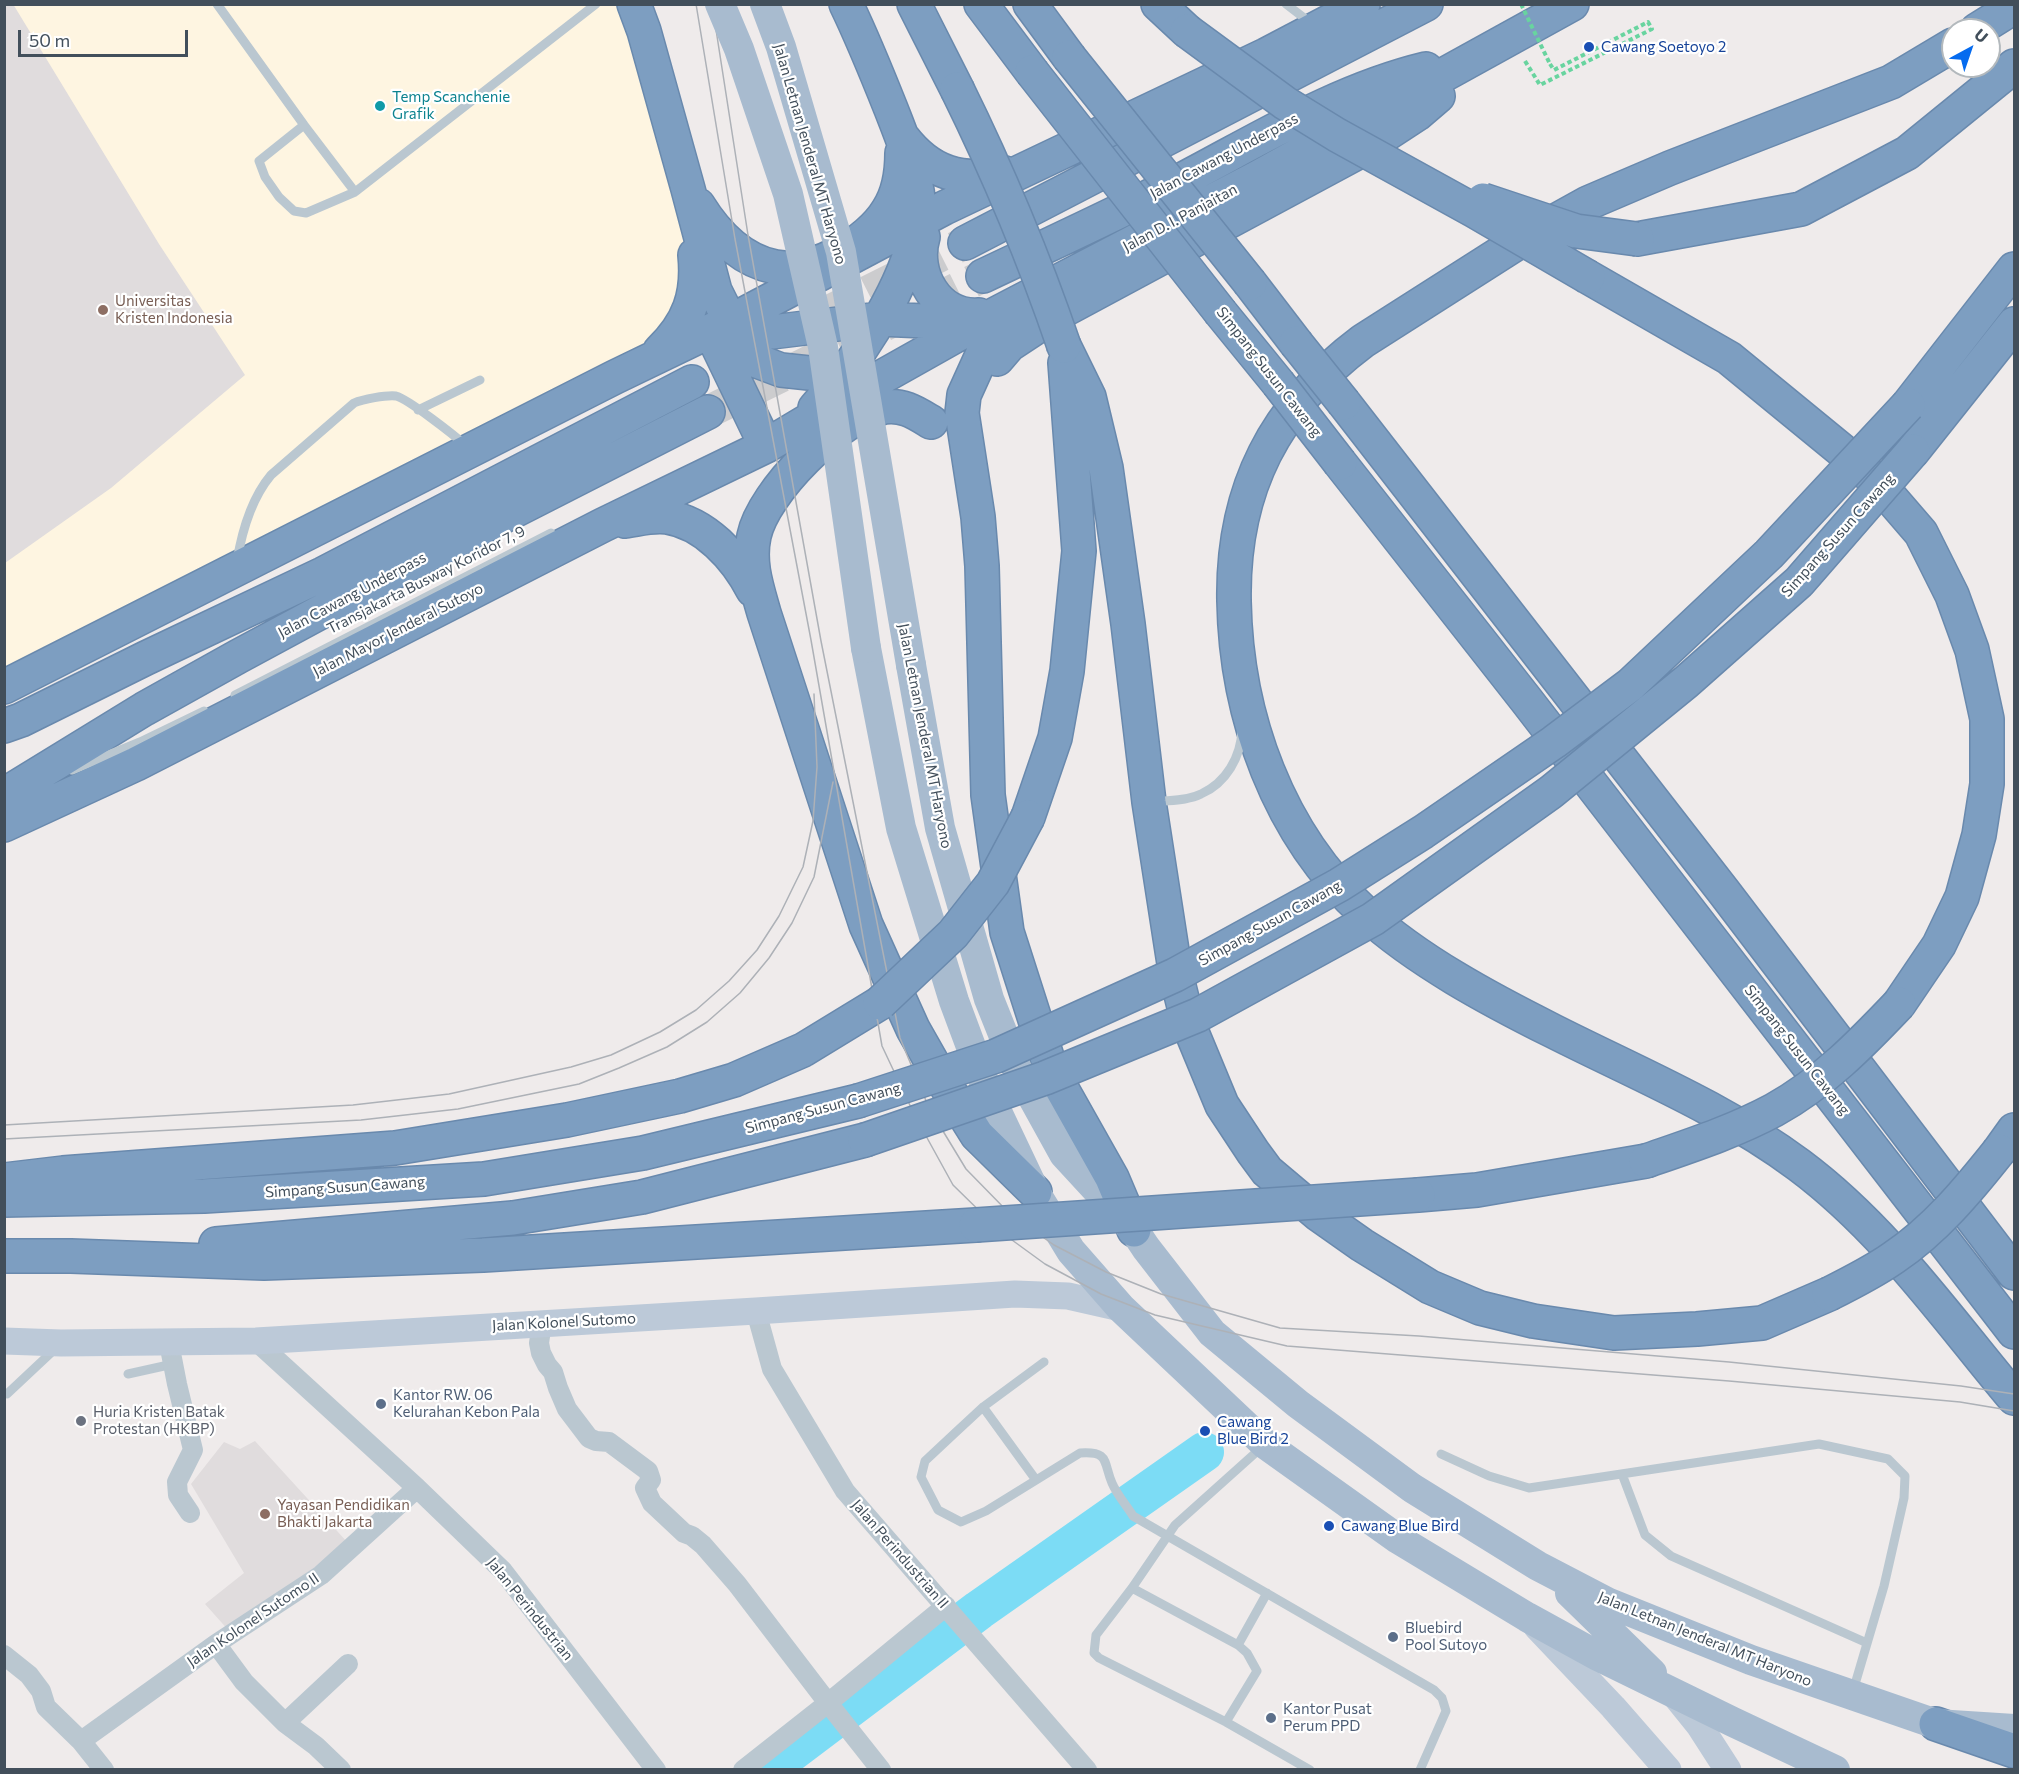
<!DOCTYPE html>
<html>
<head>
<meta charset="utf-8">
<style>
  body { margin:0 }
  #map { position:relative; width:2019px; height:1774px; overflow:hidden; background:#efebeb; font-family:Commissioner,sans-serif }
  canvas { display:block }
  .frame { position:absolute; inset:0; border:6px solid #424f5b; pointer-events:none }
  .north { position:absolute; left:1941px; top:18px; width:60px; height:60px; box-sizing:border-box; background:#fff; border:2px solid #b3b9bd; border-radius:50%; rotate:40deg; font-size:16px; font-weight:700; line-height:24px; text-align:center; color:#424f5b }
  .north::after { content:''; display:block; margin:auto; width:21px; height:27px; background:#056bef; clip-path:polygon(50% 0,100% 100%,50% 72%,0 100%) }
  .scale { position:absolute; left:18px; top:30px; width:170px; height:27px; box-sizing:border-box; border:3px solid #424f5b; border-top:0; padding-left:8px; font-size:18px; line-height:21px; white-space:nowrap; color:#424f5b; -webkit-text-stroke:4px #fff; paint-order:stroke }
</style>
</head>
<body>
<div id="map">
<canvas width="2019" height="1774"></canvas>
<div class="frame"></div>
<div class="north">U</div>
<div class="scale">50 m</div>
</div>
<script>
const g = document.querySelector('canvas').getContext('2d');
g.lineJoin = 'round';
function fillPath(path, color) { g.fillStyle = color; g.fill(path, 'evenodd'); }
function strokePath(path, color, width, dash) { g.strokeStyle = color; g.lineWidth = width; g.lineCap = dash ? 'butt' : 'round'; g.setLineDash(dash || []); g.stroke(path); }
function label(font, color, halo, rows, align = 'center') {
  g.font = font + ' Commissioner,sans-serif'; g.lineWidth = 4.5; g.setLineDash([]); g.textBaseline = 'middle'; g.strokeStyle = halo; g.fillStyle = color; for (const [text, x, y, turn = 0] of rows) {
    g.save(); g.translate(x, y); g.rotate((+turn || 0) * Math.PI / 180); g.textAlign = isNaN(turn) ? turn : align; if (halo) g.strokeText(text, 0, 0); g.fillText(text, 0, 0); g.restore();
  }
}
fillPath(new Path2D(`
  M 4,5 L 629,5 L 697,272 L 677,333 L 5,688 Z`), '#fef5e1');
fillPath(new Path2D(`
  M 13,4 L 159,244 L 245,375 L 111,488 L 5,563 L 4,5 Z
  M 255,1441 L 348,1543 L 230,1632 L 205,1604 L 244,1573 L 191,1484 L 224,1442 L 240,1449 Z`), '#e0dcdd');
strokePath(new Path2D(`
  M 767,1770 L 979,1610 L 1204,1452`), '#7cdcf5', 40);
strokePath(new Path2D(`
  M 824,314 L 965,243
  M 708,412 L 983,276`), '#ccccce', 33, [33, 16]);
const highway = new Path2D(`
  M 634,4 L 644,31 L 688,189 L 715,291 L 725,311 L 733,320 L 749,328 L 772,332 L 879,319 L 925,321 L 969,328
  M 914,4 L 957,89
  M 981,4 L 1032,72
  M 1030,4 L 1069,57
  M 1158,4 L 1187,31
  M 1977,30 L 2014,7
  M 1953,45 L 1891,82 L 1670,168 L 1588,203 L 1523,239 L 1363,341 C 1275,407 1232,489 1234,601 C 1236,716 1278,834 1365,913 C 1418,961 1489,999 1553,1031 C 1636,1073 1724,1109 1799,1165 C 1885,1229 1946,1317 2014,1398
  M 903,138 C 930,173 962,183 1005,173
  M 698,205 C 716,234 740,260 775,267 C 813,274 868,243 888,210 C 899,193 902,174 902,153
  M 923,237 C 912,273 937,318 979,315
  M 1637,239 L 1801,209 L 1907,153 L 2014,66
  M 965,243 L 1426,4
  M 983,276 C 1046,246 1110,217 1172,185 C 1255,142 1335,91 1426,69
  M 1588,277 L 1729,358 L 1845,453 L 1877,482 L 1921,533 L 1952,595 L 1972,650 L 1987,719 L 1987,784 L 1979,835 L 1962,897 L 1939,945 L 1899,1004
  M 1250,283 L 1296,343
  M 1018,309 L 994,336 L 983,353 L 964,395 L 962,413 L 978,517 L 982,566 L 988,795 L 1007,932 L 1048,1060 L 1054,1075 L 1112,1178 L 1134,1230
  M 1221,313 L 1278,383
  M 711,331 L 757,361 L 781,370 L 856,378
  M 711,332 L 766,446
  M 1064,346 L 1089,397 L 1106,468 L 1128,624 L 1149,802 L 1175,970 L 1188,1023 L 1222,1105 L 1253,1152 L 1267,1171 L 1318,1214 L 1362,1245 L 1430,1287 L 1480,1308 L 1533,1321 L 1614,1333 L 1697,1329 L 1762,1323 L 1829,1294
  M 660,351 C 689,323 699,295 695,255
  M 997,359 L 1009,345 L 1053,316 L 1362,150 L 1417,114 L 1438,96
  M 1344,403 L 1724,892 L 2014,1273
  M 1908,405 L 2014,269
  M 815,408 C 854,365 899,297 914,241 C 916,234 919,226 919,219 C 920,180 905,145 891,109 C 877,74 863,39 846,4
  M 931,422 C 916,413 903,404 884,407 C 839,416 763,492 754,536 C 748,563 757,588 764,613 L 866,925 L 913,1029 L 938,1073 L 977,1135 L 1035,1192
  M 1913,451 L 2014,324
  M 1340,463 L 1527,701 L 2014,1332
  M 625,521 C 639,519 653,515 667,517 C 705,523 736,557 753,590
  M 4,687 L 615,377 L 733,320 L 944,208 L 1266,55 L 1363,4
  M 4,726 L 21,720 L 146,658 L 323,574 L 692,382
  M 4,795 L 144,709 L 239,656 L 406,566 L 708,412
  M 1028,817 L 1055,738 L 1067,671 L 1079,551 L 1065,363
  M 4,825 L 136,764 L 603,525 L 766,446 L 873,382 L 969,328 L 1255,179 L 1572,4
  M 1999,1151 L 2014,1130
  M 4,1180 L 63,1173 L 395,1148 L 567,1120 L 680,1096 L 734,1080 L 803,1050 L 880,1003
  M 1418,1195 L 1477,1190 L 1646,1161
  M 4,1200 L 204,1196 L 484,1179 L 643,1153 L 858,1101
  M 216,1244 L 513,1218 L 642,1197 L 865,1140
  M 4,1256 L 71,1256 L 264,1263 L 483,1255 L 976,1225
  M 1936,1724 L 2014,1751`);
strokePath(highway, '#6989ad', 36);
strokePath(new Path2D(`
  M 1525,61 L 1540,85 L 1652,29 L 1648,22 L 1554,70 L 1550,64`), '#68d49f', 4, [4.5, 3]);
strokePath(new Path2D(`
  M 217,4 L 304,125
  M 1286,4 L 1312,24
  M 355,192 L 304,125 L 259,161 L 265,177 L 279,197 L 294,211 L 306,213 L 355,192 L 596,4
  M 418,410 L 480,380
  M 237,561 C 242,531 251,499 271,475 L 354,403 C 363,399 386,395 396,396 C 408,399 454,435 465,445
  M 235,695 L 551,533
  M 72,770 L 140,742 L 204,711
  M 1155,802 C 1169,800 1187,801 1201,794 C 1226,783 1241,757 1242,730
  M 1044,1362 L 983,1407 L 956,1432 L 925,1461 L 921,1477 L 938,1510 L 961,1522 L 986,1511 L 1080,1453 C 1110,1451 1103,1462 1112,1483 C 1117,1495 1127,1506 1133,1516 L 1434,1690 L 1442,1698 L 1446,1711 L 1420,1770
  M 128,1374 L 173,1364
  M 7,1394 L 55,1349
  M 983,1407 L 1036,1480
  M 1262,1447 L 1175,1525 L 1132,1588 L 1096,1635 L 1094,1653 L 1099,1658 L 1226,1722 L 1310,1770
  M 1441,1454 L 1489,1476 L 1529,1488 L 1819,1444 L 1888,1459 L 1905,1476 L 1904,1498 L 1884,1586 L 1853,1691
  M 1622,1474 L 1645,1535 L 1671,1556 L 1867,1643
  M 1132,1588 L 1238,1645 L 1247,1653 L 1257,1671 L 1226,1722
  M 1238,1645 L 1267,1593`), '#bac7d0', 9);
strokePath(new Path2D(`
  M 756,1311 L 772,1369 L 845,1491 L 1087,1770
  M 542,1323 L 539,1343 L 541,1353 L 547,1365 L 553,1372 L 558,1388 L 567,1409 L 589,1438 L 596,1441 L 609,1442 L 648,1471 L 651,1480 L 645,1488 L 652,1503 L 684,1533 L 692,1536 L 703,1545 L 737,1584 L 828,1703 L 881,1770
  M 256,1341 L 417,1488 L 503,1571 L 656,1770
  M 169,1343 L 177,1384 L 193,1450 L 177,1482 L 178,1495 L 190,1513
  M 216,1644 L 244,1682 L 285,1723 L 316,1746 L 341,1770
  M 4,1655 L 29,1675 L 41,1691 L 46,1707 L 81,1741 L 104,1770
  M 285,1723 L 348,1664
  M 81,1741 L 216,1644 L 321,1575 L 417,1488
  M 743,1770 L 828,1703 L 946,1606`), '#bac7d0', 20);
strokePath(new Path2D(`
  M 4,1341 L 61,1343 L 256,1341 L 756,1311 L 1015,1294 L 1068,1296 L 1121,1308
  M 1537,1627 L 1613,1707 L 1668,1770
  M 1674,1694 L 1699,1725 L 1728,1770`), '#bcc9d8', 27);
strokePath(new Path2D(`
  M 866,648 L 901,828 L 954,1001 L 989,1095 L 1035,1192 L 1071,1251 L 1121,1308 L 1265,1444 L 1398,1539 L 1527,1617 L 1598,1656 L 1733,1722 L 1835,1770
  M 911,665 L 940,828 L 989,999 L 1017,1069 L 1064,1154 L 1134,1230 L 1146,1248 L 1212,1333 L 1298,1404 L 1412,1488 L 1538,1566 L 1609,1603 L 1751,1660 L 1936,1724 L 2014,1729
  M 1570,1593 L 1652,1673`), '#a8bbcf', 30);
strokePath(highway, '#7d9ec1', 33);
strokePath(new Path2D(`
  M 696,4 L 735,239 L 811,640 L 882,1046 L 915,1116 L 953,1185 L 1001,1232 L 1045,1264 L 1101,1294 L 1155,1315 L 1287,1346 L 1729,1381 L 1960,1402 L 2014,1411
  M 712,4 L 748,235 L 821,641 L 900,1038 L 929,1108 L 966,1169 L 1010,1214 L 1054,1245 L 1106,1272 L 1161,1294 L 1280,1328 L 1419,1336 L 1729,1362 L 1961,1386 L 2014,1394
  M 4,1125 L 353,1105 L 449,1094 L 571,1067 L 611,1055 L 660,1032 L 696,1010 L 729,981 L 757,950 L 779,916 L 803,867 L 813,821 L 817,767 L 814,694
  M 4,1139 L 361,1120 L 458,1109 L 579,1084 L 619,1068 L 667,1047 L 707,1022 L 740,993 L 769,958 L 792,923 L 814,877 L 833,782`), '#adb1b7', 1.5);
const highwayBridge = new Path2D(`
  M 1187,31 L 1285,103 L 1337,135 L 1473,210 L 1588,277
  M 1069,57 L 1250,283
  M 1032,72 L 1221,313
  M 957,89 C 998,172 1034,258 1064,346
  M 1483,200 L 1576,231 L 1637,239
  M 1296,343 L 1344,403
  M 1278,383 L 1340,463
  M 880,1003 L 953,934 L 993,883 L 1028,817
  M 858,1101 L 996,1056 L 1175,975 L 1339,885 L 1423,832 L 1554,742 L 1630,685 L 1769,554 L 1908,405
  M 865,1140 L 1045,1078 L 1198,1015 L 1373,919 L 1551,792 L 1686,682 L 1799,582 L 1913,451
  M 1646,1161 C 1689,1146 1733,1132 1774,1110 C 1823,1083 1861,1044 1899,1004
  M 976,1225 L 1418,1195
  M 1829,1294 C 1851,1283 1873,1272 1893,1258 C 1935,1230 1968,1190 1999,1151`);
strokePath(highwayBridge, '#6989ad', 36, []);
strokePath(new Path2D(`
  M 1521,4 L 1550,64`), '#68d49f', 4, [4.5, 3]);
strokePath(new Path2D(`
  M 720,4 L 739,49 L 788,194 L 823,347 L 866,648
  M 765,4 L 781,47 L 841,252 L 911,665`), '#a8bbcf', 30);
strokePath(highwayBridge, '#7d9ec1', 33);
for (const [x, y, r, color] of [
  [1589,47,6,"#1a4fb4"],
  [380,106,6,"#0f9aa8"],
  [103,310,6,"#8d6e63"],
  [381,1404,6,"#5c6f8a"],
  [81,1421,6,"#6b7280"],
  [1205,1431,6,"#1a4fb4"],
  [265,1514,6,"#8d6e63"],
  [1329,1526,6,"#1a4fb4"],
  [1393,1637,6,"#5c6f8a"],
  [1271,1718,6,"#5c6f8a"]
]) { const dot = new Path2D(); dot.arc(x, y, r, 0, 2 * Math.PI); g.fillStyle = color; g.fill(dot); strokePath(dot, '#fff', 2); }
label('15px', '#164399', '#fff', [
  ["Cawang Soetoyo 2",1601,47],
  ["Cawang",1217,1422],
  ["Blue Bird 2",1217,1439],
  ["Cawang Blue Bird",1341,1526]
], 'left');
label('15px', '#0d838f', '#fff', [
  ["Temp Scanchenie",392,97],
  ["Grafik",392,114]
], 'left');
label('15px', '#424f5b', '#fff', [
  ["Jalan Letnan Jenderal MT Haryono",810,154,74],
  ["Jalan Cawang Underpass",1224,156,-28],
  ["Jalan D. I. Panjaitan",1180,218,-28],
  ["Simpang Susun Cawang",1269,372,52],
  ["Simpang Susun Cawang",1838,535,-48],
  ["Transjakarta Busway Koridor 7, 9",426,580,-27],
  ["Jalan Cawang Underpass",352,595,-28],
  ["Jalan Mayor Jenderal Sutoyo",398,630,-27],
  ["Jalan Letnan Jenderal MT Haryono",925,736,79],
  ["Simpang Susun Cawang",1270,923,-29],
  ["Simpang Susun Cawang",1797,1050,52],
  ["Simpang Susun Cawang",823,1108,-15],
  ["Simpang Susun Cawang",345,1187,-4],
  ["Jalan Kolonel Sutomo",564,1322,-3],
  ["Jalan Perindustrian II",900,1554,49],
  ["Jalan Perindustrian",530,1609,51],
  ["Jalan Kolonel Sutomo II",253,1620,-34],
  ["Jalan Letnan Jenderal MT Haryono",1705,1639,22]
]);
label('15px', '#785e54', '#fff', [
  ["Universitas",115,301],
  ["Kristen Indonesia",115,318],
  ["Yayasan Pendidikan",277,1505],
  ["Bhakti Jakarta",277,1522]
], 'left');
label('15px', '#4e5e75', '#fff', [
  ["Kantor RW. 06",393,1395],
  ["Kelurahan Kebon Pala",393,1412],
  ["Bluebird",1405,1628],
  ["Pool Sutoyo",1405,1645],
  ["Kantor Pusat",1283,1709],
  ["Perum PPD",1283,1726]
], 'left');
label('15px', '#5b616d', '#fff', [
  ["Huria Kristen Batak",93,1412],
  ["Protestan (HKBP)",93,1429]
], 'left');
</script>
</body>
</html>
